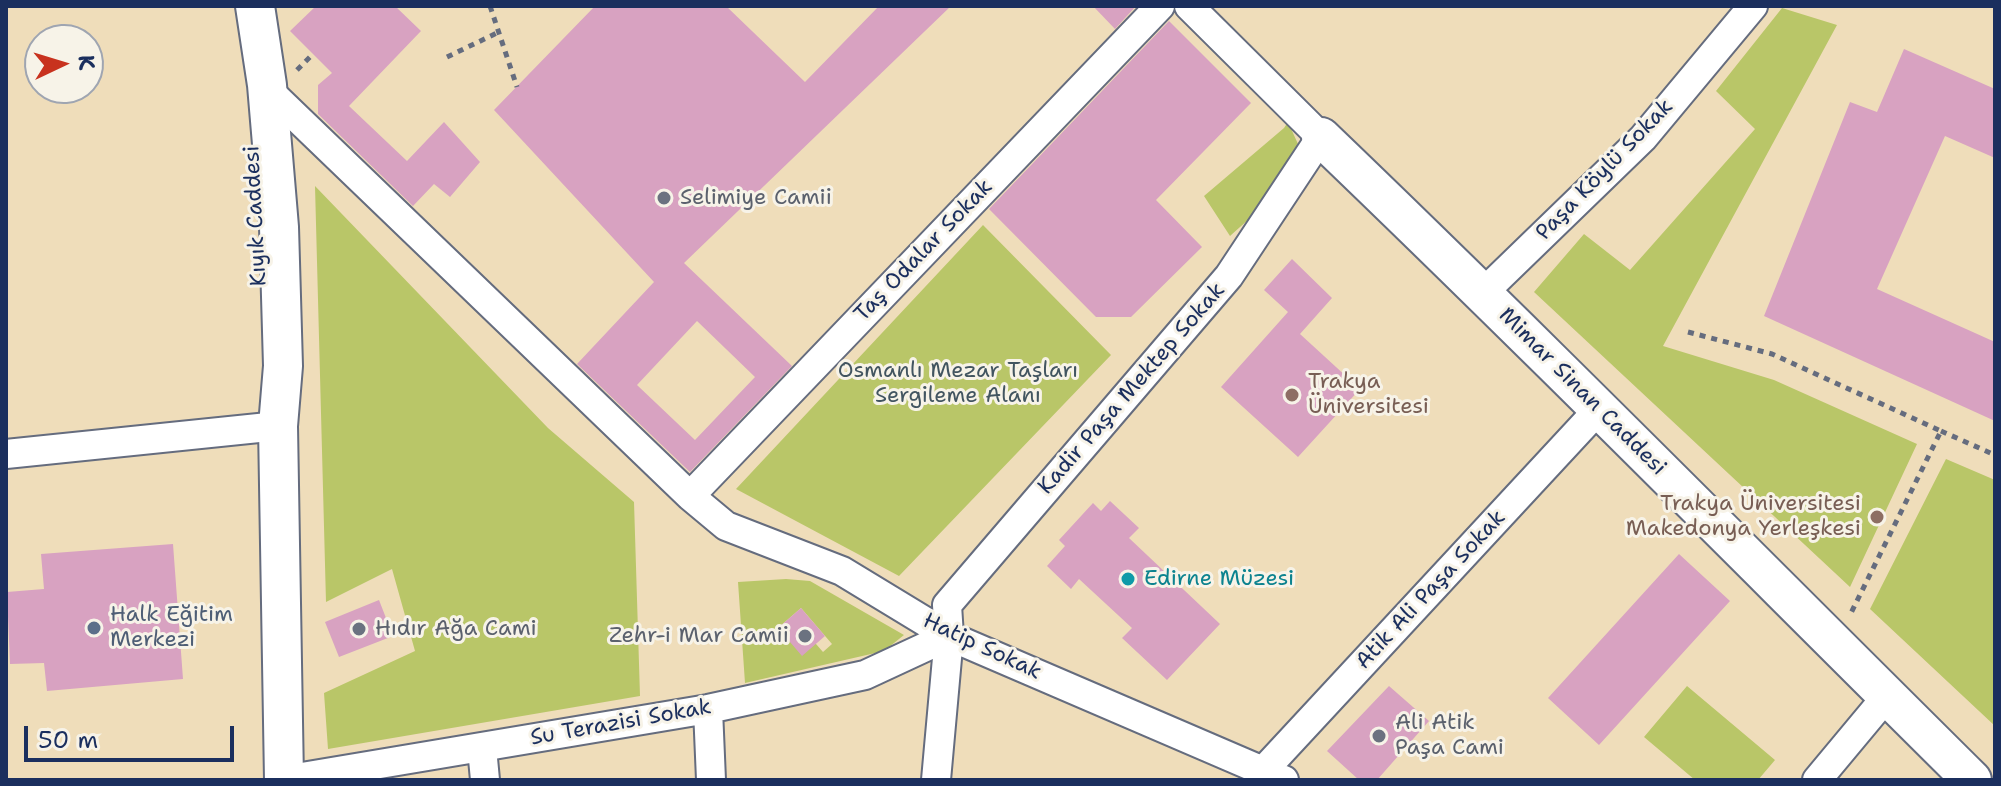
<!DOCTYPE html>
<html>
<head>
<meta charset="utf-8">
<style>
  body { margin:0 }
  #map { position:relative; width:2001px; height:786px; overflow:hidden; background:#efddba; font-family:"Shantell Sans",sans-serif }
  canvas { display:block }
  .frame { position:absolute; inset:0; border:8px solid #1b2f5e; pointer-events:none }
  .north { position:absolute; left:24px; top:24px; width:80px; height:80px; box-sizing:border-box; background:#f7f3e8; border:2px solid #9fa5b1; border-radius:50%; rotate:86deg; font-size:22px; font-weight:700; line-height:32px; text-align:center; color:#1b2f5e }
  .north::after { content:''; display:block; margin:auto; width:28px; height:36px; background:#c8321e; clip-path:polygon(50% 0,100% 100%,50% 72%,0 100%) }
  .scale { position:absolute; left:24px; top:726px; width:210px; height:36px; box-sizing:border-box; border:4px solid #1b2f5e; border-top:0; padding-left:10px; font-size:24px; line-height:28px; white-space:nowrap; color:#1b2f5e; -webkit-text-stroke:6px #f7f3e8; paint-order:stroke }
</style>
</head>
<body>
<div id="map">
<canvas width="2001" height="786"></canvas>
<div class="frame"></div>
<div class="north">K</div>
<div class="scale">50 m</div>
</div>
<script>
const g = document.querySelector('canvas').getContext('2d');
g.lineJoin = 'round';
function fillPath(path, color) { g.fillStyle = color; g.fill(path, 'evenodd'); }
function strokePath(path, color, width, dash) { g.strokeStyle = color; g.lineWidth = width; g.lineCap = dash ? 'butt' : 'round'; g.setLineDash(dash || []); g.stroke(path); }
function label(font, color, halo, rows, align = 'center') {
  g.font = font + ' "Shantell Sans",sans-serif'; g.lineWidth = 6; g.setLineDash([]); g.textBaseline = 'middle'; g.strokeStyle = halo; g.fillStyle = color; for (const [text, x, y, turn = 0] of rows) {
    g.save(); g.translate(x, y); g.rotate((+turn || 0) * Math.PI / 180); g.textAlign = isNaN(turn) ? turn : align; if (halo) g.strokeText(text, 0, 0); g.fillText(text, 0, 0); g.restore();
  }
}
fillPath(new Path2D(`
  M 1782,8 L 1837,25 L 1663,346 L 1774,380 L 1917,444 L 1850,587 L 1534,292 L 1584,234 L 1630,270 L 1755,129 L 1716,91 Z
  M 1288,122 L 1308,166 L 1230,236 L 1204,196 L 1284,128 Z
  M 315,186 L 548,428 L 634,502 L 640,696 L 328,749 L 324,693 L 415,651 L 392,569 L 326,602 Z
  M 983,225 L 1111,355 L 899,576 L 736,489 Z
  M 1946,459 L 1995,480 L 1995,726 L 1870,609 Z
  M 786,579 L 810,581 L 904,635 L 884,651 L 745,683 L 738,582 ZM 801,608 L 832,644 L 823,652 L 816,644 L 778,628 Z
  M 1687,686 L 1775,760 L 1758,780 L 1695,780 L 1644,737 Z`), '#b9c668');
fillPath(new Path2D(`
  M 316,6 L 395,6 L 421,31 L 349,106 L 407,161 L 444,122 L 480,162 L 450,197 L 434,184 L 413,206 L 318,114 L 318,85 L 332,73 L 290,31 Z
  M 595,6 L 726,6 L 805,82 L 879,6 L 951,6 L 684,263 L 792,366 L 690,472 L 577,364 L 654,282 L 494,110 ZM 697,321 L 755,377 L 695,440 L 637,385 Z
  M 1093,6 L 1136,6 L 1115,29 Z
  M 1169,21 L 1251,103 L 1156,200 L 1202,247 L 1131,317 L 1096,317 L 989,209 Z
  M 1904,49 L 1995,89 L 1995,158 L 1945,136 L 1877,289 L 1995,342 L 1995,421 L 1764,316 L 1850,102 L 1877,112 Z
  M 1292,259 L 1332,298 L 1300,334 L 1360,389 L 1298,457 L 1221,387 L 1288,312 L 1264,290 Z
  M 1110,501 L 1139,528 L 1129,538 L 1220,624 L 1167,680 L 1122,638 L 1132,628 L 1079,579 L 1071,589 L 1047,566 L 1065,546 L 1059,540 L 1093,503 L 1101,511 Z
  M 173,544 L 183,679 L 47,691 L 44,663 L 10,664 L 7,592 L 44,589 L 41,554 Z
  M 1679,554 L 1730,601 L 1599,745 L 1548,698 Z
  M 379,600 L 393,636 L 339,657 L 325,622 Z
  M 801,608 L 825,636 L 802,656 L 778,628 Z
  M 1389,686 L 1429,721 L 1377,780 L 1359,780 L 1327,751 Z`), '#d8a2c1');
const street = new Path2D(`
  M 267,89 L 690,496 L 726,526 L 842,571 L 949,636 L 1284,780
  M 1483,293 L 1643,138 L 1753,6
  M 6,454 L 278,426
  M 690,496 L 1160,6
  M 708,709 L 711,780
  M 482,748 L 485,780
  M 1264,770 L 1598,410
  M 284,780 L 708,709 L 865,675 L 949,636
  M 936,780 L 949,636 L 947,605 L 1229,276 L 1321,137 L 1189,6
  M 1817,780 L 1887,696`);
const secondary = new Path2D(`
  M 255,6 L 267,85 L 279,227 L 283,366 L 278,426 L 284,780
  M 1321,137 C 1541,348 1755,565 1972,780`);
strokePath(street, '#656c7e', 32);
strokePath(secondary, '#656c7e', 42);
strokePath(new Path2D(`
  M 490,6 L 517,87
  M 447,57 L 499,32
  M 297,70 L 313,54
  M 1688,332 L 1772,354 L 1941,431 L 1850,615
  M 1941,431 L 1995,455`), '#656c7e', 5, [6, 6]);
strokePath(street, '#fff', 28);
strokePath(secondary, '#fff', 38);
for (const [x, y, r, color] of [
  [664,198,8,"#6b7280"],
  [1292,395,8,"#8d6e63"],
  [1877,517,8,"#8d6e63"],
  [1128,579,8,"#0f9aa8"],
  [94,628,8,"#5c6f8a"],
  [359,629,8,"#6b7280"],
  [805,636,8,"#6b7280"],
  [1379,736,8,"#6b7280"]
]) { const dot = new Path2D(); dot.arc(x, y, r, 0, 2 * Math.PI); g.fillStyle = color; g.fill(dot); strokePath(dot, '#f7f3e8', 3); }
label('22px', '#1b2f5e', '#f7f3e8', [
  ["Paşa Köylü Sokak",1605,170,-46],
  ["Kıyık Caddesi",256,216,-93],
  ["Taş Odalar Sokak",924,251,-46],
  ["Kadir Paşa Mektep Sokak",1132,389,-49],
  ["Mimar Sinan Caddesi",1582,392,45],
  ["Atik Ali Paşa Sokak",1431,590,-47],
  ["Hatip Sokak",982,647,25],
  ["Su Terazisi Sokak",621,723,-10]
]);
label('22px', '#5b616d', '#f7f3e8', [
  ["Selimiye Camii",680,198],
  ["Hıdır Ağa Cami",375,629],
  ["Zehr-i Mar Camii",789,636,"right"],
  ["Ali Atik",1395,723],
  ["Paşa Cami",1395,748]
], 'left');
label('22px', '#425560', '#f7f3e8', [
  ["Osmanlı Mezar Taşları",958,371],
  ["Sergileme Alanı",958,396]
]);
label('22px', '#785e54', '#f7f3e8', [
  ["Trakya",1308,382],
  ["Üniversitesi",1308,407],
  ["Trakya Üniversitesi",1861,504,"right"],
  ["Makedonya Yerleşkesi",1861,529,"right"]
], 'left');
label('22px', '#0d838f', '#f7f3e8', [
  ["Edirne Müzesi",1144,579]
], 'left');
label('22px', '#4e5e75', '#f7f3e8', [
  ["Halk Eğitim",110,615],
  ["Merkezi",110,640]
], 'left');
</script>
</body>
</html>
